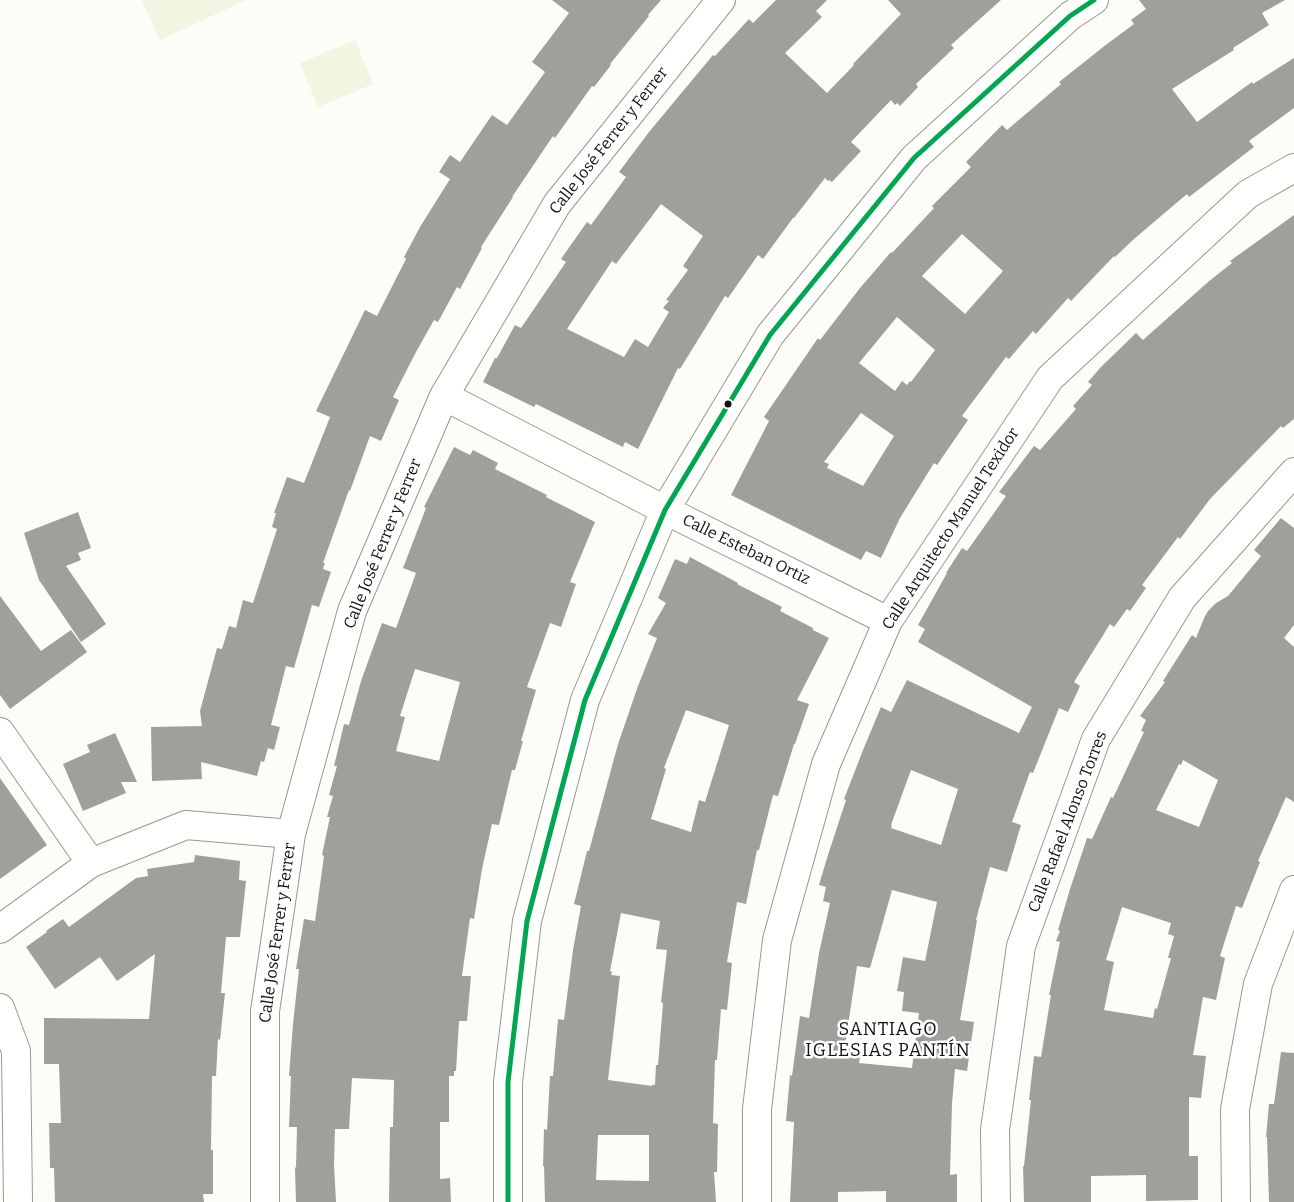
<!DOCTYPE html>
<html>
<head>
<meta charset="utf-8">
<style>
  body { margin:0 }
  canvas { display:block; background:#fdfcf7 }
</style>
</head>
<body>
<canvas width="1294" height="1202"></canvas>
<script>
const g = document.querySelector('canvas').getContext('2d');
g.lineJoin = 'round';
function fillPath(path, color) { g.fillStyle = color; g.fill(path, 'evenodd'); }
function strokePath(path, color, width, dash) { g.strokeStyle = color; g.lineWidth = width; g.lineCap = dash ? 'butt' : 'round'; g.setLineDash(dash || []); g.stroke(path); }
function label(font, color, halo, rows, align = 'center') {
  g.font = font + ' Bitter,serif'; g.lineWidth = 5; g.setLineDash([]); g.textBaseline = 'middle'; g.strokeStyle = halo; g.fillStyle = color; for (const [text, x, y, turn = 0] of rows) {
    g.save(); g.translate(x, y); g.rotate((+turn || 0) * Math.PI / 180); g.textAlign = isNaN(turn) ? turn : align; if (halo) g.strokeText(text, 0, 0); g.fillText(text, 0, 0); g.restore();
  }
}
fillPath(new Path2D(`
  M 142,0 L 246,0 L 160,40 Z
  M 355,40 L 373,84 L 318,107 L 300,63 Z`), '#f0f6e1');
fillPath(new Path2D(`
  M 552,0 L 661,0 L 648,15 L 649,16 L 610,64 L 611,65 L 594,87 L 592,86 L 555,138 L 553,136 L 512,197 L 513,197 L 481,247 L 482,248 L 460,289 L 457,287 L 438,322 L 434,320 L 416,352 L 393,397 L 399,400 L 381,441 L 370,436 L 350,491 L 349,490 L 323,563 L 325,563 L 323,569 L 331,572 L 319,607 L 312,605 L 294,668 L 286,666 L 271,725 L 280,727 L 274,750 L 268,748 L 264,762 L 261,761 L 257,776 L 201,762 L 202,779 L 152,781 L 151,727 L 202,726 L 200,711 L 217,648 L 222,649 L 229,626 L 236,628 L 243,600 L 253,603 L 277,529 L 272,527 L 276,513 L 274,513 L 287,477 L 304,483 L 330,417 L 316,411 L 365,310 L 377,316 L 406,259 L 404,257 L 420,227 L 450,179 L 439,172 L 450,155 L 460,162 L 492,115 L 507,125 L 545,72 L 532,62 L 569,13 Z
  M 776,0 L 827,0 L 816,11 L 822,17 L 785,53 L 827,93 L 854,65 L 853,64 L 901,14 L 888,0 L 1001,0 L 951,45 L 954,48 L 916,84 L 918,87 L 900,106 L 897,103 L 895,105 L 891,100 L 851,142 L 861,151 L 832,182 L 829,180 L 828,181 L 825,178 L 794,218 L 793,218 L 763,259 L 758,255 L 728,298 L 725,296 L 680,369 L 678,368 L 638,449 L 625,442 L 623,447 L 536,404 L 534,407 L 483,382 L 495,358 L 497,358 L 515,325 L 521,328 L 566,262 L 561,259 L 587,222 L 591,225 L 626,177 L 619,172 L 649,132 L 713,55 L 715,56 L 749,19 L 753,23 ZM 661,204 L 703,236 L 683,266 L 688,270 L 666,300 L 669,301 L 663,308 L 669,312 L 648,347 L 635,339 L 624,357 L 567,329 L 612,261 L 616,264 Z
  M 1139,0 L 1285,0 L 1262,13 L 1269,25 L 1233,48 L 1234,50 L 1172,89 L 1197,122 L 1252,82 L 1253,84 L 1294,58 L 1294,108 L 1249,141 L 1254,147 L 1189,197 L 1187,194 L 1134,239 L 1115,257 L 1114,256 L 1071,301 L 1068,298 L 1036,334 L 1033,331 L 1009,359 L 1006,357 L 962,416 L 968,420 L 937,465 L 934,463 L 900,518 L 881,558 L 866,551 L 861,560 L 731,495 L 769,421 L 764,417 L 818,338 L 820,340 L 860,288 L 891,252 L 892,253 L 934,208 L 932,206 L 971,167 L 966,162 L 1002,125 L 1007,130 L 1061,84 L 1059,82 L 1107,44 L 1134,24 L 1131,20 L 1146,9 ZM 962,234 L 1003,271 L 965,314 L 922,276 ZM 897,317 L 935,350 L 911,382 L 910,381 L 907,385 L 902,381 L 895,391 L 859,363 ZM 861,413 L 894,436 L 863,486 L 827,468 L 829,464 L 824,462 Z
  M 1294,215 L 1294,419 L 1283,428 L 1281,426 L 1210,499 L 1180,539 L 1178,537 L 1142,585 L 1146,588 L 1130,611 L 1127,609 L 1114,627 L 1110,624 L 1074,682 L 1080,686 L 1068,712 L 1059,708 L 1033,773 L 1030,772 L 1012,822 L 1021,825 L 1007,872 L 990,867 L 976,920 L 977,920 L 960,1020 L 974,1022 L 967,1071 L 955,1069 L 952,1104 L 950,1175 L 957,1174 L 957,1202 L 886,1202 L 886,1191 L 838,1192 L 838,1202 L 790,1202 L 794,1122 L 786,1121 L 790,1075 L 792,1076 L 800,1016 L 809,1018 L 819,953 L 830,903 L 823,901 L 826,887 L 819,885 L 827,858 L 846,800 L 844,799 L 863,750 L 881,707 L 891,712 L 907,680 L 1019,733 L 1032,707 L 918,642 L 925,629 L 918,625 L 947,573 L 946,573 L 962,548 L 967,551 L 1006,496 L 999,492 L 1034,446 L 1040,450 L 1076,409 L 1073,406 L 1092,385 L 1088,382 L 1101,367 L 1136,333 L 1143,340 L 1208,282 L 1232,263 L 1230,261 ZM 911,770 L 958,789 L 941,845 L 891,828 L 892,825 L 891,825 ZM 892,890 L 937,902 L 925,961 L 903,957 L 897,991 L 904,992 L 902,1011 L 919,1013 L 912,1068 L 859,1063 L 860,1057 L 853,1056 L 854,1047 L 845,1045 L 857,966 L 870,968 Z
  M 454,447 L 470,455 L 473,450 L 498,463 L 495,469 L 547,495 L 546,497 L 595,522 L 570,582 L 576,584 L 561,627 L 550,623 L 527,687 L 536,690 L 521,741 L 523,741 L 515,770 L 512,770 L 499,825 L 492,824 L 482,869 L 474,919 L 470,918 L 462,976 L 471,976 L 467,1021 L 459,1021 L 456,1071 L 454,1071 L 454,1076 L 449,1076 L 449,1122 L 440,1122 L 440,1179 L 450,1178 L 451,1202 L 389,1202 L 390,1127 L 393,1127 L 394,1080 L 352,1078 L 349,1129 L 335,1129 L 334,1165 L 336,1202 L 296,1202 L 295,1168 L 296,1167 L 297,1127 L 289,1127 L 291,1076 L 289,1076 L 293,1024 L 299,969 L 296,969 L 304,919 L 315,921 L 324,856 L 322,855 L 330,817 L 327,817 L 333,796 L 329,795 L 337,766 L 334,766 L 344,724 L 349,725 L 361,681 L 382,623 L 396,628 L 416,573 L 403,568 L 426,508 L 424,507 ZM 415,669 L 460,682 L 439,761 L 396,751 L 405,717 L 400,716 Z
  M 78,512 L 91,548 L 78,553 L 81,560 L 66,566 L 106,624 L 81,642 L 39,580 L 24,533 Z
  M 1281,518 L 1294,528 L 1294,625 L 1284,638 L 1294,647 L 1294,802 L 1286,797 L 1258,861 L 1260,862 L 1242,908 L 1236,906 L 1220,956 L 1225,958 L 1216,1000 L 1203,997 L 1193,1055 L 1206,1056 L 1201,1098 L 1189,1097 L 1189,1156 L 1198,1156 L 1198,1200 L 1146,1201 L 1146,1175 L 1091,1176 L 1091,1202 L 1024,1202 L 1023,1166 L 1024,1166 L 1031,1100 L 1029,1100 L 1034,1056 L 1041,1057 L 1051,995 L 1049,995 L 1060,942 L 1056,941 L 1060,931 L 1058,930 L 1070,889 L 1087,838 L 1092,839 L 1111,797 L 1113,798 L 1144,732 L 1141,731 L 1146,720 L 1140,716 L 1165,682 L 1163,681 L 1192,635 L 1196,638 L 1205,616 L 1208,611 L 1216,603 L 1228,596 L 1261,556 L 1254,550 ZM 1183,760 L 1218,780 L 1199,827 L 1156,810 L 1179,764 L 1181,765 ZM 1122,907 L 1171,923 L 1168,934 L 1174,936 L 1168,958 L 1171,958 L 1157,1009 L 1155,1008 L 1153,1018 L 1104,1010 L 1114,962 L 1106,960 Z
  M 690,557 L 738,583 L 737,584 L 782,607 L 780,611 L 813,628 L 813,630 L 829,638 L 797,700 L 809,704 L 795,744 L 794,744 L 778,796 L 773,795 L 759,850 L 757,850 L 746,904 L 737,902 L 727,962 L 732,963 L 727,1010 L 721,1009 L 717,1060 L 715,1060 L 713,1123 L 718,1124 L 717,1172 L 714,1172 L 716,1202 L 545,1202 L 544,1166 L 543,1166 L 544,1129 L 547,1130 L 550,1076 L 553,1076 L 558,1019 L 564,1020 L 573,950 L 581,906 L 574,904 L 587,851 L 589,851 L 618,744 L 638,686 L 657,638 L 648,634 L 666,603 L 658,598 L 675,559 L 687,564 ZM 686,710 L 729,725 L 705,802 L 699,800 L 691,832 L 651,819 L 666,769 L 664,768 ZM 621,913 L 660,921 L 656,949 L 667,950 L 661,1002 L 663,1003 L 658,1065 L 656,1065 L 655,1085 L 652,1085 L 652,1086 L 608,1080 L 620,976 L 611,975 L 612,972 L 610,971 ZM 598,1135 L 649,1135 L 649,1181 L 596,1180 Z
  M 0,596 L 41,651 L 71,630 L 87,652 L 10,709 L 0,695 Z
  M 115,733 L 137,782 L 121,782 L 126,793 L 83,811 L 63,764 L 90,752 L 87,745 Z
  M 0,778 L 47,845 L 0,879 Z
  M 195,855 L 240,861 L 239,880 L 246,881 L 240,937 L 226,937 L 221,993 L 225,993 L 220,1040 L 218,1039 L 216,1076 L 212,1076 L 211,1150 L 213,1150 L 213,1194 L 203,1194 L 204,1202 L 55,1202 L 54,1168 L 50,1168 L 49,1123 L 61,1123 L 59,1064 L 44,1064 L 44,1018 L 149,1019 L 155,954 L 117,981 L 100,957 L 55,989 L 26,947 L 47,932 L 46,931 L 63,919 L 69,927 L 136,878 L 148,876 L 147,869 L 194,862 Z
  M 1281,1052 L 1294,1053 L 1294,1202 L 1269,1202 L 1267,1137 L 1266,1137 L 1269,1104 L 1274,1104 Z`), '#a19f9c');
const minor = new Path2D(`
  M 444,396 L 665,510 L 888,621
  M 0,732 L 91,863
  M 0,929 L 91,863 L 186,825 L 291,834
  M 0,1008 L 16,1051 L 18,1202
  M 265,1202 L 265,1011 L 291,834 L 352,611 L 444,396 L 557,204 L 721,0
  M 508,1202 L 508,1082 L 527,921 L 585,700 L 665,510 L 770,335 L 914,158 L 1070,16 L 1094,0
  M 757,1202 L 757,1109 L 777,940 L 826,764 L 888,621 L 1050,378 L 1248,194 L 1294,168
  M 996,1202 L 995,1130 L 1021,946 L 1096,739 L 1182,598 L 1294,472
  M 1236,1202 L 1235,1109 L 1258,984 L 1294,890`);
strokePath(minor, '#979795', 30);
strokePath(minor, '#fffffe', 28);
strokePath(new Path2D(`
  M 508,1202 L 508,1082 L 527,921 L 585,700 L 665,510 L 770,335 L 914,158 L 1070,16 L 1094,0`), '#00a651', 5);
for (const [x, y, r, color] of [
  [728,404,4.5,"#111"]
]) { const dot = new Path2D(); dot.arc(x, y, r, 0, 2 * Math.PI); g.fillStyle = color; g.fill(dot); strokePath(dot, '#fff', 2); }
label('16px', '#111', '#fff', [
  ["Calle José Ferrer y Ferrer",609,141,-52],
  ["Calle Arquitecto Manuel Texidor",951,529,-57],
  ["Calle José Ferrer y Ferrer",383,544,-68],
  ["Calle Esteban Ortiz",746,550,26],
  ["Calle Rafael Alonso Torres",1068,822,-69],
  ["Calle José Ferrer y Ferrer",278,933,-82]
]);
g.letterSpacing = '1px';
label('18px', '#111', '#fff', [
  ["SANTIAGO",888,1030],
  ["IGLESIAS PANTÍN",888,1051]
]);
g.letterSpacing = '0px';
</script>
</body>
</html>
